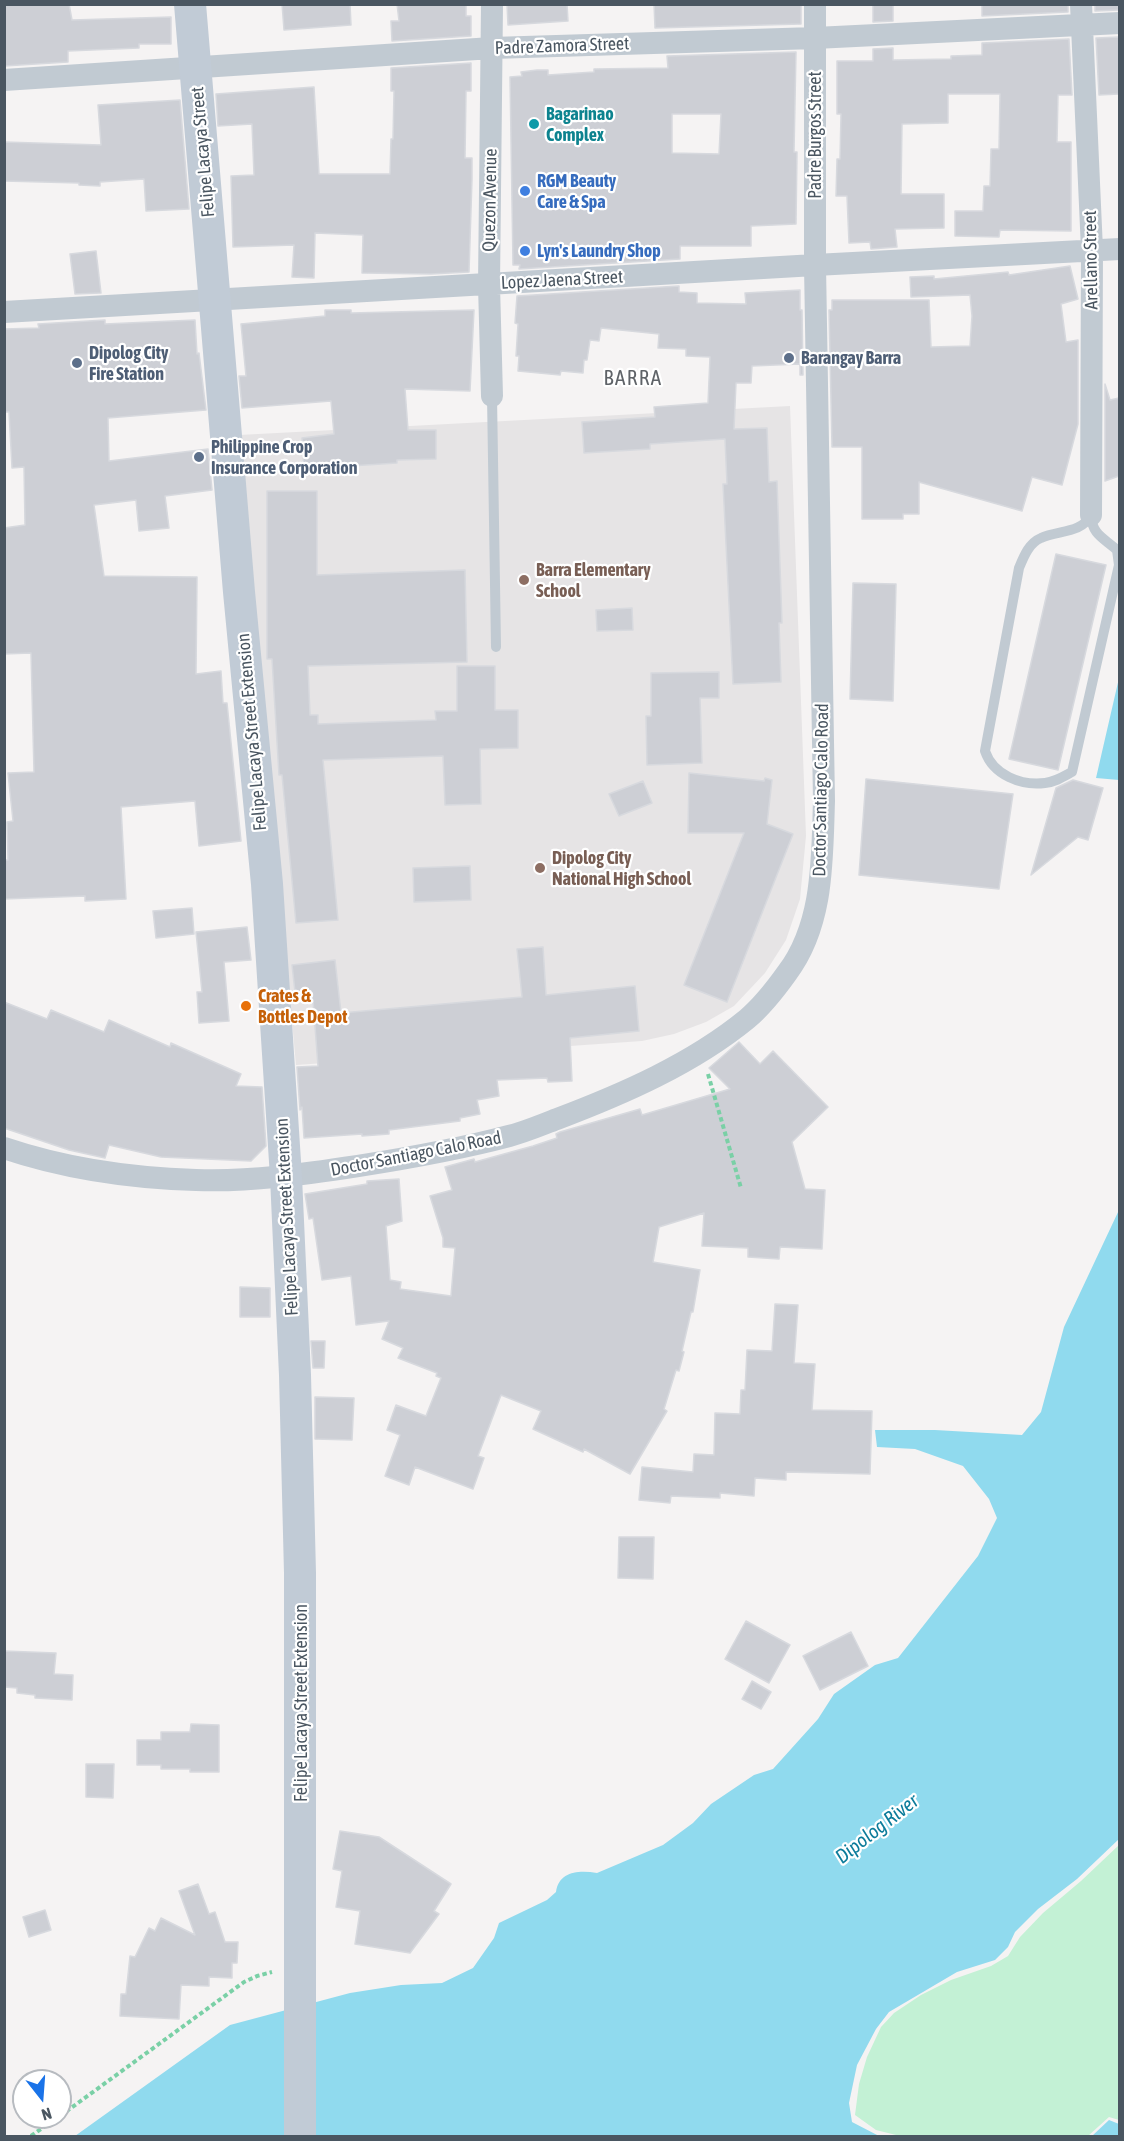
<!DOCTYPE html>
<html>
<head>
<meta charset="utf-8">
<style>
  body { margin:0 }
  #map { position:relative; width:1124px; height:2141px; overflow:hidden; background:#f5f3f3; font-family:"Asap Condensed",sans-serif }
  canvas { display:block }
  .frame { position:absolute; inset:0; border:6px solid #4a5661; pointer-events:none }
  .north { position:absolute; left:12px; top:2069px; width:60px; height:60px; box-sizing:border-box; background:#fff; border:2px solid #b7bbc0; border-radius:50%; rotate:163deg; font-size:16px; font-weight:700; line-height:24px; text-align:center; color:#4a5661 }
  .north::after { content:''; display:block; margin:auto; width:21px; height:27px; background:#1a73e8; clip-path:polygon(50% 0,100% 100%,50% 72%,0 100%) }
</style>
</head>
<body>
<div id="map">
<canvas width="1124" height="2141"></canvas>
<div class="frame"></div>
<div class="north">N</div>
</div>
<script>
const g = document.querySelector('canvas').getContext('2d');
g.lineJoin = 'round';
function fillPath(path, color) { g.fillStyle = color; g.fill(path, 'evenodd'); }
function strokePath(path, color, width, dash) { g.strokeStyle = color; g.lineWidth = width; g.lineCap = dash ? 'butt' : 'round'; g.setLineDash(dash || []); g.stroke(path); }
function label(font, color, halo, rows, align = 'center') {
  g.font = font + ' "Asap Condensed",sans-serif'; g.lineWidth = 4.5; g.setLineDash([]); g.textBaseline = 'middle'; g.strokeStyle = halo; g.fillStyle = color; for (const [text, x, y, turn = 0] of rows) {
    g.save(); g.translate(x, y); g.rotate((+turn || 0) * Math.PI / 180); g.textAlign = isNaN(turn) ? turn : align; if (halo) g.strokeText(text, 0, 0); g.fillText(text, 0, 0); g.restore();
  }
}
fillPath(new Path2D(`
  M 790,406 L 806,836 L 800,899 L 786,940 L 765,973 L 734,1006 L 706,1022 L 674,1034 L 642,1041 L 296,1065 L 239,435 Z`), '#e6e4e5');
fillPath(new Path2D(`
  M 1119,1845 L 1119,2120 L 1109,2117 L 1088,2136 L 900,2136 L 876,2130 L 855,2115 L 859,2084 L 867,2057 L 881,2027 L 894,2013 L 921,1995 L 951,1980 L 991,1966 L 1008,1956 L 1020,1937 L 1043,1913 L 1081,1881 Z`), '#c3f1d5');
fillPath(new Path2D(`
  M 1119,678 L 1119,780 L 1096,778 Z
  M 1119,1210 L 1119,1839 L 1077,1879 L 1038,1909 L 1015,1932 L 1008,1947 L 995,1960 L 957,1972 L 889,2012 L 876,2029 L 857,2065 L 849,2103 L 852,2122 L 879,2136 L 75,2136 L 230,2025 L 350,1993 L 401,1985 L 442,1983 L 473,1968 L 494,1938 L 499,1923 L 547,1900 L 556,1892 C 559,1871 579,1870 597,1873 L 663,1845 L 693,1823 L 711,1804 L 754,1775 L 773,1769 L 818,1719 L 834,1694 L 875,1665 L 898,1658 L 978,1556 L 997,1518 L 989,1499 L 963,1466 L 915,1449 L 877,1447 L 875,1430 L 935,1430 L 1022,1435 L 1041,1412 L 1064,1327 Z
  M 1109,2120 L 1119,2124 L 1119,2136 L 1092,2136 Z`), '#90daee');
const building = new Path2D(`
  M 4,4 L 69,4 L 72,20 L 171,17 L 171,44 L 139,44 L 139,48 L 68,51 L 68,62 L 4,66 Z
  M 282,4 L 350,4 L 351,25 L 284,30 Z
  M 397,4 L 466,4 L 466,16 L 471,16 L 471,36 L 392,41 L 391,21 L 399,21 Z
  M 507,4 L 567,4 L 568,21 L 508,25 Z
  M 654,4 L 801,4 L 801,24 L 655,28 Z
  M 873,4 L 893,4 L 893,21 L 873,22 Z
  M 982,4 L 1068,4 L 1068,12 L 982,16 Z
  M 1095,4 L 1119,4 L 1119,10 L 1095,11 Z
  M 1119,37 L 1119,94 L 1099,95 L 1096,38 Z
  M 1069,39 L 1072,95 L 1058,95 L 1057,142 L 1071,142 L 1071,231 L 1000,230 L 999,237 L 955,236 L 955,211 L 983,211 L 984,186 L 990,186 L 991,149 L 999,149 L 1000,94 L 948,94 L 948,123 L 902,124 L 901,194 L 944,194 L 944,228 L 895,229 L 897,247 L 871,249 L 870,242 L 849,243 L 847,196 L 836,196 L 837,159 L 840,159 L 841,114 L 837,114 L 837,61 L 873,61 L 873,49 L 893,48 L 893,60 L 951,59 L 951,56 L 982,55 L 982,43 Z
  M 796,52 L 794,152 L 797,152 L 796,224 L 751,226 L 751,246 L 680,246 L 680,259 L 519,269 L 520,265 L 513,265 L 510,77 L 522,76 L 521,72 L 537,70 L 548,70 L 548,75 L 594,72 L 594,69 L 668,68 L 667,56 ZM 672,114 L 721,114 L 719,154 L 672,153 Z
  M 471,63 L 471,91 L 466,91 L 465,158 L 472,158 L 472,179 L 469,272 L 431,274 L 362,273 L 363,235 L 315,233 L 314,278 L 292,277 L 294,245 L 233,247 L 231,176 L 254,175 L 252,124 L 218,126 L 216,94 L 314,87 L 319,174 L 390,174 L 391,139 L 393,139 L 394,91 L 391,91 L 391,68 Z
  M 180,100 L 189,209 L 146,211 L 144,179 L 100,182 L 100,186 L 79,185 L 79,183 L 4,181 L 4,142 L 101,145 L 98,105 Z
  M 96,251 L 101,293 L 75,294 L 70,254 Z
  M 1070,266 L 1078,299 L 1061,304 L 1066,342 L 1078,340 L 1078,424 L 1062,485 L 1032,477 L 1022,511 L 919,482 L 919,514 L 903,514 L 903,519 L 862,519 L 862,447 L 832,447 L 829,310 L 832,310 L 832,300 L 929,300 L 931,347 L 970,346 L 972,316 L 970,295 L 911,297 L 910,277 L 934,276 L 934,279 L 1008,272 L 1009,275 Z
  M 679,286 L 679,292 L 697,293 L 697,303 L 746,304 L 745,293 L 800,290 L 800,310 L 802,310 L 803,375 L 800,375 L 800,364 L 752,366 L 751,383 L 736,383 L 734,429 L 767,428 L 769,482 L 777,481 L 782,623 L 779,623 L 781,682 L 733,684 L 723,484 L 727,484 L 725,439 L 650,444 L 650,449 L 584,453 L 582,422 L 655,417 L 654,407 L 708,403 L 710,357 L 686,356 L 686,349 L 658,348 L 659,334 L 601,328 L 599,341 L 590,340 L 587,360 L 584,360 L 583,373 L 561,371 L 560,375 L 518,371 L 519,356 L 516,356 L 518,324 L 515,323 L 517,296 Z
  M 325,310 L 351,310 L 351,313 L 474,310 L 470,391 L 405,389 L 408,430 L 436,430 L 436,459 L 397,460 L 397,463 L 304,469 L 302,438 L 334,434 L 331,401 L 242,408 L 239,376 L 246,376 L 241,324 L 325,316 Z
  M 105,320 L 105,324 L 195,320 L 197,354 L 199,353 L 206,410 L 108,418 L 109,461 L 208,449 L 212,490 L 165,496 L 169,528 L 139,531 L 136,500 L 94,505 L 104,576 L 197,577 L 196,674 L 221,671 L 223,703 L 227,703 L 241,841 L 199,846 L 195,801 L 121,807 L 126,899 L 85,901 L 85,896 L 4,899 L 4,860 L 8,860 L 7,822 L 13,821 L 8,773 L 34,772 L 31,653 L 4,654 L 4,528 L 25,525 L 24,467 L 12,468 L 9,412 L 4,412 L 4,329 L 39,328 L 38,324 Z
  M 1105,384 L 1110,400 L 1119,398 L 1119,476 L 1105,481 Z
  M 267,491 L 317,491 L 317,575 L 465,570 L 467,662 L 308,666 L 310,715 L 318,715 L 318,724 L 436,720 L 435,711 L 457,711 L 457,666 L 495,666 L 495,710 L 518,710 L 518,748 L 480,749 L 481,804 L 445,805 L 443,756 L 323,760 L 338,920 L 296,923 L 282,775 L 279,775 L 272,659 L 267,659 Z
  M 1056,554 L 1106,565 L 1058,770 L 1009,759 Z
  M 853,583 L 896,584 L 893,701 L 850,699 Z
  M 632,608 L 633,630 L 597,631 L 596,610 Z
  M 719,672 L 719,698 L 700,698 L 702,763 L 647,765 L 646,716 L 651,716 L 651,673 Z
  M 689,773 L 764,781 L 765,778 L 772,780 L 767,824 L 793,834 L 727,1002 L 684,985 L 744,833 L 688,833 Z
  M 866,779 L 1013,794 L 999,889 L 859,875 Z
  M 1073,780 L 1103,788 L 1088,840 L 1078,837 L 1031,875 L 1056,788 Z
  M 643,781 L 652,803 L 619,816 L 609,794 Z
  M 470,866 L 471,900 L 414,902 L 413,868 Z
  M 192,908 L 194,934 L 156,938 L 153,911 Z
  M 247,927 L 251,960 L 224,962 L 229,1021 L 199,1023 L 197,992 L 202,992 L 196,932 Z
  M 543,947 L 546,995 L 635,986 L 639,1031 L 570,1038 L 572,1081 L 548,1082 L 547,1078 L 497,1080 L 499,1096 L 477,1100 L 480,1114 L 460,1118 L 460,1121 L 389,1130 L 389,1134 L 362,1136 L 362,1134 L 304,1138 L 302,1107 L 300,1110 L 297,1067 L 318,1066 L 313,1000 L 296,1001 L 292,965 L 335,960 L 341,1013 L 522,997 L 517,949 Z
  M 4,1002 L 47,1019 L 51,1010 L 104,1032 L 109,1020 L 170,1047 L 171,1043 L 241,1074 L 236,1086 L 262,1087 L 266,1146 L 251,1161 L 161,1157 L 109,1145 L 105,1158 L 69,1150 L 4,1128 Z
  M 739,1042 L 760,1064 L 773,1051 L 828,1107 L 792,1142 L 805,1189 L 825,1190 L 822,1249 L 780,1247 L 779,1259 L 748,1257 L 748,1248 L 702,1246 L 704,1213 L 659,1227 L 653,1262 L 700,1270 L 693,1312 L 691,1312 L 682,1351 L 684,1352 L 679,1371 L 676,1370 L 664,1409 L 667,1411 L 630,1474 L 584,1449 L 583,1452 L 533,1429 L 541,1411 L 501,1395 L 478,1456 L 484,1458 L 473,1489 L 415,1467 L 409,1485 L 385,1476 L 400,1435 L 387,1430 L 396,1405 L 426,1416 L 441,1378 L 436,1376 L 437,1373 L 398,1358 L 403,1348 L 382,1339 L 389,1321 L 356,1325 L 351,1276 L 322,1280 L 313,1218 L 309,1219 L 305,1194 L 367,1184 L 367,1181 L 399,1179 L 402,1221 L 386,1226 L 390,1280 L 401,1282 L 400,1289 L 451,1296 L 455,1248 L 443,1247 L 443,1238 L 430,1196 L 452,1190 L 445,1167 L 474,1159 L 475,1162 L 533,1146 L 557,1138 L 556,1134 L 560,1132 L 640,1109 L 642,1115 L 730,1089 L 709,1068 Z
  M 240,1287 L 270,1288 L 270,1317 L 240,1317 Z
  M 775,1304 L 798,1305 L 794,1363 L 815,1364 L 812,1410 L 872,1411 L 870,1474 L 786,1472 L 786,1480 L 755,1478 L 754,1496 L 720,1493 L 720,1498 L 671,1496 L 670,1503 L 639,1500 L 642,1467 L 693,1472 L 694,1454 L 714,1455 L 715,1413 L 740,1414 L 741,1390 L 745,1390 L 747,1350 L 772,1351 Z
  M 311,1341 L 325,1341 L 324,1368 L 313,1368 Z
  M 315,1397 L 354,1398 L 352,1440 L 315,1439 Z
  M 619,1537 L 654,1537 L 653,1579 L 618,1578 Z
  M 746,1621 L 790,1645 L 769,1683 L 725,1659 Z
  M 851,1632 L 868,1666 L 820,1690 L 803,1656 Z
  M 4,1651 L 56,1653 L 54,1674 L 73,1675 L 72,1700 L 35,1698 L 35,1695 L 17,1693 L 17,1688 L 4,1687 Z
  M 752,1681 L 771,1692 L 761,1709 L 742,1699 Z
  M 191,1724 L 219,1725 L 219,1772 L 190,1772 L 190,1769 L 161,1769 L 161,1765 L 137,1765 L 137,1740 L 161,1740 L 161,1732 L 190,1732 Z
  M 86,1764 L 114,1764 L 113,1798 L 86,1797 Z
  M 340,1831 L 379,1837 L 451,1884 L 434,1911 L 439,1914 L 410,1953 L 355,1944 L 360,1911 L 336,1907 L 342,1871 L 333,1869 Z
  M 198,1884 L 209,1914 L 215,1912 L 225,1942 L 238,1942 L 237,1963 L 232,1963 L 232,1978 L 209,1977 L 209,1986 L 181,1985 L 179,2019 L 120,2016 L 121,1994 L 126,1994 L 130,1956 L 135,1957 L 149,1928 L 155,1931 L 161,1918 L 195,1935 L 179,1891 Z
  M 45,1910 L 51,1930 L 29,1937 L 23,1917 Z`);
fillPath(building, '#cdcfd5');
strokePath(building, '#d7d9de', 1.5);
strokePath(new Path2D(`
  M 708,1074 L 741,1188
  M 60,2116 L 244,1982 L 257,1976 L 272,1972
  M 31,2136 L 58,2117`), '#7ad0a6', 4, [4.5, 3]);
strokePath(new Path2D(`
  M 492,396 L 496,647
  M 1091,515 C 1092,535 1104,538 1117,550 L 1119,565 L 1072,772 C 1063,777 1055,782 1045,783 C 1021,786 993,775 985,751 L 1019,568 C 1024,556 1029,543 1041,538 C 1058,530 1081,534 1091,515 Z`), '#c1cad2', 10);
strokePath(new Path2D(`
  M 492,4 L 489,285 L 492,396
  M 1081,4 L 1092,250 L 1091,515
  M 4,80 L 492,48 L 815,38 L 1120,23
  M 4,312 L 815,265 L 1120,249
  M 4,1148 C 66,1169 131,1178 196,1180 C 250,1182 305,1174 358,1166 C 409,1158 460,1149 509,1136 C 525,1132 541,1125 557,1119 C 623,1094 692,1064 747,1019 C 760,1008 777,987 787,973 C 824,924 822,859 824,801 L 815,265 L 815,4`), '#c1cad2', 22);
strokePath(new Path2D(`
  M 190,4 L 239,592 L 267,884 L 286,1177 L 295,1375 L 300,1573 L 300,2136`), '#c1cbd6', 32);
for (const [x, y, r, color] of [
  [534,124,6,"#0f9aa8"],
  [525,191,6,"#3f7fe0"],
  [525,251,6,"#3f7fe0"],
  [789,358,6,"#5c6f8a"],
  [77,363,6,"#5c6f8a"],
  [199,457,6,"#5c6f8a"],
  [524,580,6,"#8d6e63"],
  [540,868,6,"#8d6e63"],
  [246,1006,6,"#e8710a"]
]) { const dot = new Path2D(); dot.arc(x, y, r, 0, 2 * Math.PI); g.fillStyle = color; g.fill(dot); strokePath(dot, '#fff', 2); }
label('18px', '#4a5661', '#fff', [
  ["Padre Zamora Street",562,46,-2],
  ["Padre Burgos Street",815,135,-90],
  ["Felipe Lacaya Street",203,152,-95],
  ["Quezon Avenue",490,200,-89],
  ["Arellano Street",1091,260,-91],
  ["Lopez Jaena Street",562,280,-3],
  ["Felipe Lacaya Street Extension",252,732,-95],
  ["Doctor Santiago Calo Road",821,790,-89],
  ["Doctor Santiago Calo Road",416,1154,-11],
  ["Felipe Lacaya Street Extension",287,1217,-93],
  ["Felipe Lacaya Street Extension",301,1703,-90]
]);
label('bold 18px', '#0d838f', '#fff', [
  ["Bagarinao",546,114],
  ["Complex",546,135]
], 'left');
label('bold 18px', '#366cbe', '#fff', [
  ["RGM Beauty",537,181],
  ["Care & Spa",537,202],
  ["Lyn's Laundry Shop",537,251]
], 'left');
label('bold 18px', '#4e5e75', '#fff', [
  ["Dipolog City",89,353],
  ["Fire Station",89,374],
  ["Barangay Barra",801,358],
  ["Philippine Crop",211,447],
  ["Insurance Corporation",211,468]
], 'left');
label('bold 18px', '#785e54', '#fff', [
  ["Barra Elementary",536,570],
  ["School",536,591],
  ["Dipolog City",552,858],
  ["National High School",552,879]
], 'left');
label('bold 18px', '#c56008', '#fff', [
  ["Crates &",258,996],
  ["Bottles Depot",258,1017]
], 'left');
label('italic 20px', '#0c7c9b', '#fff', [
  ["Dipolog River",877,1829,-38]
]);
g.letterSpacing = '1.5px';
label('21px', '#5f6368', '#fff', [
  ["BARRA",633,378]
]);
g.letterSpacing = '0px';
</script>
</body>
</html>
